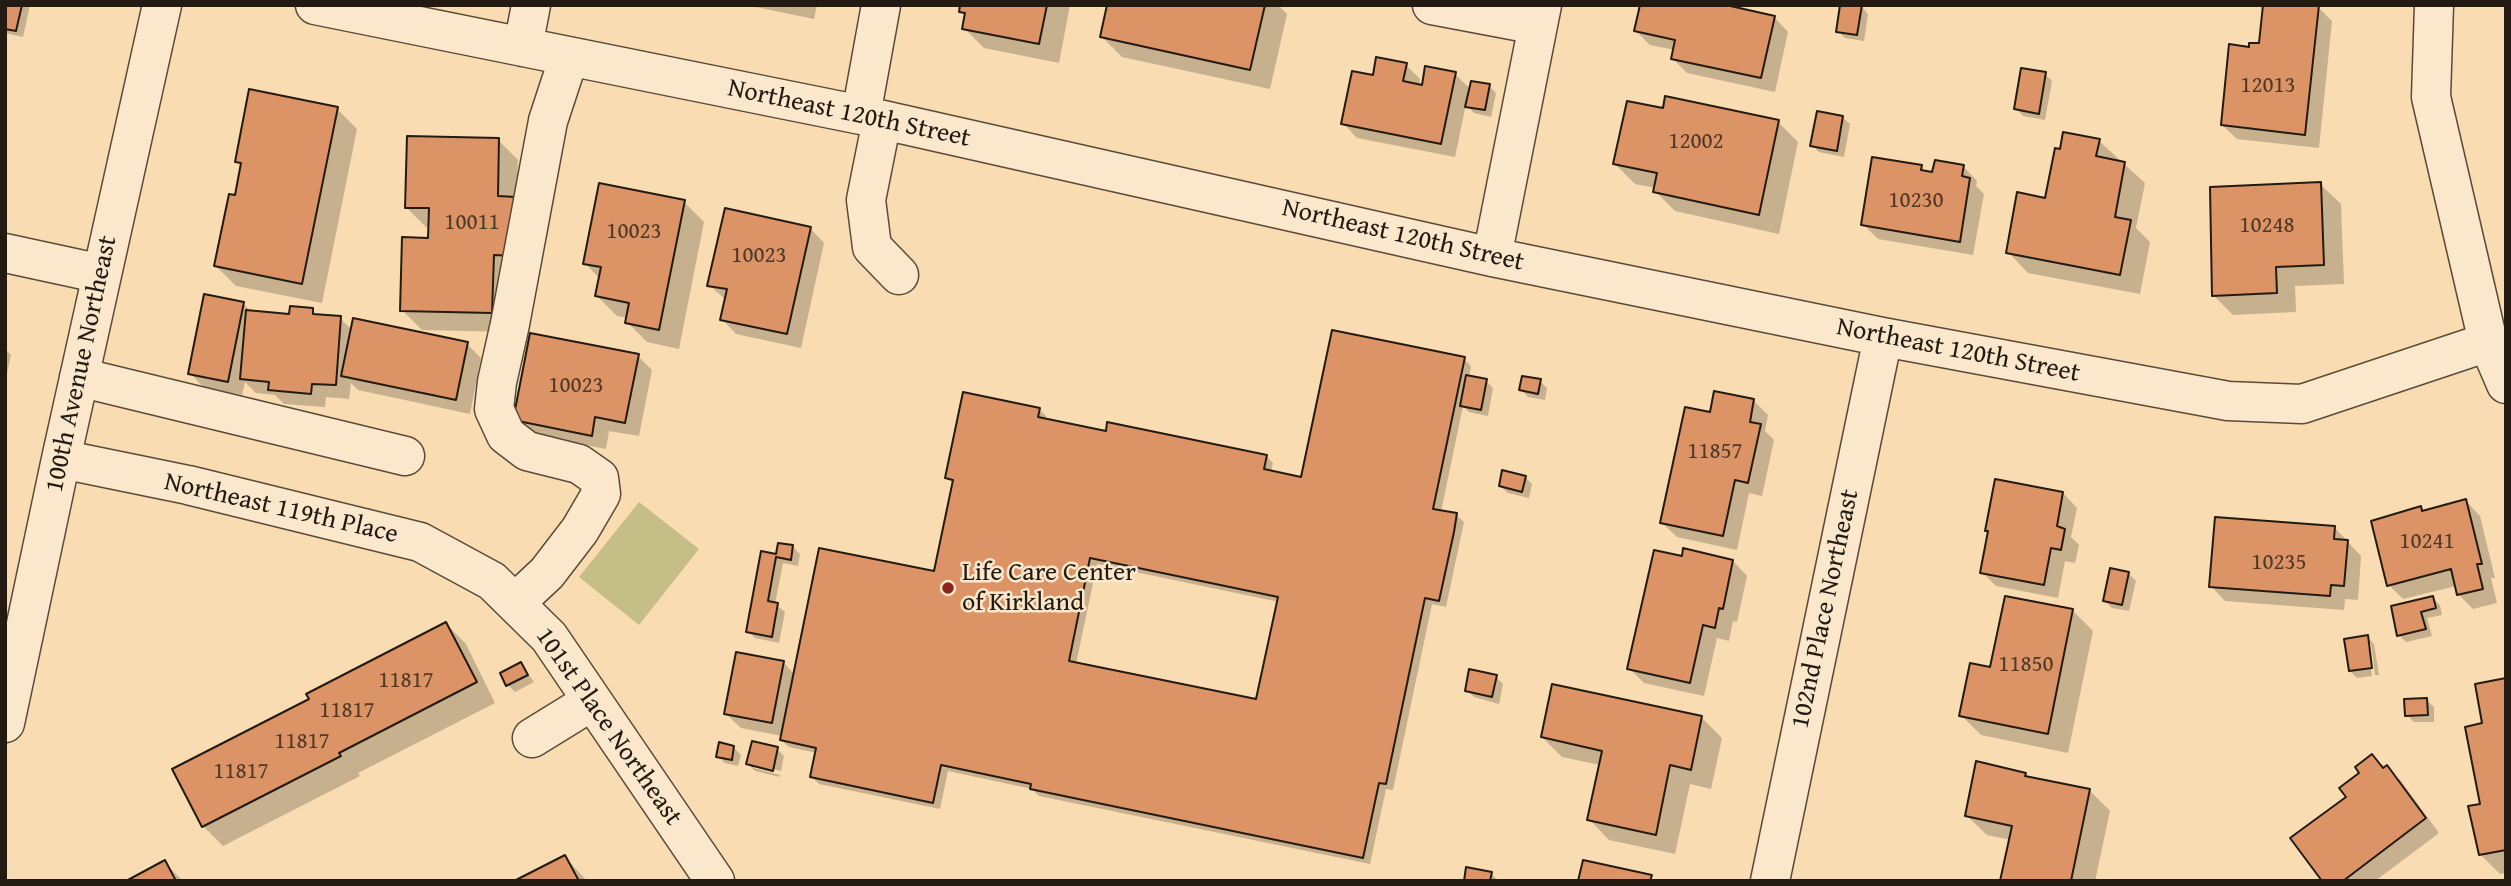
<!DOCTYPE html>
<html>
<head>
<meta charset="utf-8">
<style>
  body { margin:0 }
  #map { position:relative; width:2511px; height:886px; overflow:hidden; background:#f9dcb1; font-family:"Gentium Book Plus",serif }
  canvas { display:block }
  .frame { position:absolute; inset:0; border:7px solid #231b12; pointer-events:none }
</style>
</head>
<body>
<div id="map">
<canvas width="2511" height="886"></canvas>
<div class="frame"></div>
</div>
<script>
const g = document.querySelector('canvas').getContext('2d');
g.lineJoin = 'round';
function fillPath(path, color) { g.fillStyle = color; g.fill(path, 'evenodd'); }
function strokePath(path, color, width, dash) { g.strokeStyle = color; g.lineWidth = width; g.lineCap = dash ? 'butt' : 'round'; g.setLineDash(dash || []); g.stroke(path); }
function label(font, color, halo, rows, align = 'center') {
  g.font = font + ' "Gentium Book Plus",serif'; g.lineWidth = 5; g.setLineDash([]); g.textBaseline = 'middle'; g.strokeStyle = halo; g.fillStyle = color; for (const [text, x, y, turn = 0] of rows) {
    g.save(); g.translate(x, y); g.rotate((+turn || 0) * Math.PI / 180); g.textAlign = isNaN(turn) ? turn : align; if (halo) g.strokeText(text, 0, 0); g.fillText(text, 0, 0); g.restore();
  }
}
fillPath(new Path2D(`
  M 639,502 L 699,549 L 639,625 L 579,577 Z`), '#c5be86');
fillPath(new Path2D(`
  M 5,5 L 30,5 L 23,37 L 5,33 Z
  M 746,5 L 817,5 L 814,19 Z
  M 962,5 L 1070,5 L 1059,63 L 984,48 L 964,28 L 966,17 L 961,12 Z
  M 1109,5 L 1278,5 L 1287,14 L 1270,89 L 1122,57 L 1102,37 Z
  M 1861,6 L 1868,14 L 1864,41 L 1845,38 L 1838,31 Z
  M 2318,7 L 2332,21 L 2319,148 L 2237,139 L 2222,125 L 2250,48 L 2261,45 Z
  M 1774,17 L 1788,32 L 1775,92 L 1687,73 L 1673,59 L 1675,50 L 1650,45 L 1636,31 Z
  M 1406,65 L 1420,79 L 1419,86 L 1423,87 L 1455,74 L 1471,90 L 1489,86 L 1496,93 L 1491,117 L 1474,113 L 1466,104 L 1455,157 L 1357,138 L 1343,123 L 1374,77 Z
  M 2045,74 L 2052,81 L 2045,120 L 2023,116 L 2016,108 Z
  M 337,109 L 357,129 L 322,303 L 236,286 L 216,266 L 236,197 L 242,167 L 237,161 Z
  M 1664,111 L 1778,122 L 1798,142 L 1779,234 L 1675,211 L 1655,191 L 1656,188 L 1635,184 L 1615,164 Z
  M 1842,117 L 1850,124 L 1844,157 L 1819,152 L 1812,145 Z
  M 498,140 L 518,160 L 511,332 L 422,330 L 402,310 L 430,240 L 430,227 L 426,227 L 406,207 Z
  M 2099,141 L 2145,183 L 2136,228 L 2150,242 L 2140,294 L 2028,273 L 2008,252 L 2047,200 Z
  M 1963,166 L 1977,181 L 1976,186 L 1984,194 L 1973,255 L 1878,239 L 1863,224 L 1921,167 L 1927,173 L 1934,174 Z
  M 2320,184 L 2341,204 L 2344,284 L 2295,286 L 2296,312 L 2233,315 L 2213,295 Z
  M 684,202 L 704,222 L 679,349 L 647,342 L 627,322 L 628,318 L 617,316 L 597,296 L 600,279 L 585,263 Z
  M 810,228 L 824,243 L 801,348 L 736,334 L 722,319 L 726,300 L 709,285 Z
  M 244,304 L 252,313 L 291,316 L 312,310 L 318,316 L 340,318 L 352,330 L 467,344 L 481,358 L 470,414 L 358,390 L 351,383 L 349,399 L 326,397 L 325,407 L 284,404 L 275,395 L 256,393 L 245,382 L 242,395 L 204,388 L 190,373 Z
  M 5,349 L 11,355 L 5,382 Z
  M 638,356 L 652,370 L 639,436 L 609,431 L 606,449 L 529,434 L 515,420 Z
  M 1464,359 L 1471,366 L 1469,377 L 1486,381 L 1493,388 L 1488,416 L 1469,412 L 1463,406 L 1441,512 L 1456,515 L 1464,522 L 1446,607 L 1432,604 L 1393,790 L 1386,789 L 1370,864 L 1039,796 L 1032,789 L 948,771 L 940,809 L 819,784 L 812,777 L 817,753 L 789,747 L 781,740 L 782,736 L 741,728 L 726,714 L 783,662 L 795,675 L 936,574 L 954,484 L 947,478 L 1039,409 L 1046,416 L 1046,420 L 1107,433 L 1266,456 L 1273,463 L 1271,472 L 1303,479 ZM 1097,564 L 1279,602 L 1258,701 L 1076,664 Z
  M 1540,381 L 1547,388 L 1545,400 L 1528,397 L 1521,389 Z
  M 1754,401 L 1768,415 L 1765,431 L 1774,440 L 1762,496 L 1749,493 L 1737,550 L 1677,537 L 1662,523 L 1711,414 Z
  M 1525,477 L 1532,484 L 1529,498 L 1508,493 L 1500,486 Z
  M 2063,493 L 2077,508 L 2071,537 L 2079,545 L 2075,563 L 2065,561 L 2058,598 L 1996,586 L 1982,572 L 1990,533 L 1987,530 Z
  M 2466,501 L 2480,516 L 2495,578 L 2491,578 L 2497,603 L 2473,609 L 2458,594 L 2456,586 L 2403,599 L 2389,585 L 2420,508 L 2424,512 Z
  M 2335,528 L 2361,556 L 2358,600 L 2345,599 L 2344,610 L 2225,601 L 2211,586 Z
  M 793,547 L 800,554 L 798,566 L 783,563 L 775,604 L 785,612 L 779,643 L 755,638 L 748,631 L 762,553 L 777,556 Z
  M 1683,558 L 1733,561 L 1747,576 L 1737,622 L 1733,621 L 1729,641 L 1717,638 L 1704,696 L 1644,683 L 1629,668 Z
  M 2129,574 L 2136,581 L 2129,611 L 2112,608 L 2105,601 Z
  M 2432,598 L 2440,605 L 2442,615 L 2427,618 L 2432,636 L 2406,642 L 2399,635 Z
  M 2073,611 L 2093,631 L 2068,753 L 1981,735 L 1961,715 L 1992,669 Z
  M 446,624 L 466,644 L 495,703 L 358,773 L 360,776 L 223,846 L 203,826 L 311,700 Z
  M 2367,637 L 2374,644 L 2379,675 L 2375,675 L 2371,643 L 2367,643 L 2372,676 L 2357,678 L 2350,671 Z
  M 521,664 L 534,682 L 515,692 L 508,685 L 502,674 Z
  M 1496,677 L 1503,684 L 1499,704 L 1474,697 L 1467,690 Z
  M 2506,680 L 2506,873 L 2500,874 L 2480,854 L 2484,724 Z
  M 2426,700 L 2434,707 L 2434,722 L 2414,722 L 2407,715 Z
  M 1702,718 L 1722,738 L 1711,789 L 1690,784 L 1675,854 L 1609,840 L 1589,819 L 1600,765 L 1562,757 L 1542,737 Z
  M 733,747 L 741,755 L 738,766 L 725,763 L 718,756 Z
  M 777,749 L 784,756 L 781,771 L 754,764 L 754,768 L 780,775 L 780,777 L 755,771 L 748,764 Z
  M 2372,756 L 2401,781 L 2439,833 L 2375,881 L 2324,881 L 2348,797 Z
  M 2025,774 L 2029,778 L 2090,791 L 2110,811 L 2095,881 L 2002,881 L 2011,840 L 1987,835 L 1966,815 Z
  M 565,857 L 587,881 L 518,881 Z
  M 165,863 L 183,881 L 130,881 Z
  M 1491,873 L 1498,881 L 1465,881 Z`), '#0003');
const building = new Path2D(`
  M 5,5 L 22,5 L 16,31 L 5,29 Z
  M 960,5 L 1047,5 L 1039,44 L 962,29 L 965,13 L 959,12 Z
  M 1107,5 L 1265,5 L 1250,70 L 1100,37 Z
  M 1640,5 L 1726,5 L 1775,16 L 1761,78 L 1671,59 L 1675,40 L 1634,31 Z
  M 1840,5 L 1862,5 L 1857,35 L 1836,32 Z
  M 2263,5 L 2319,5 L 2305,135 L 2221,125 L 2229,44 L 2249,47 L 2249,43 L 2259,43 Z
  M 1376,57 L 1407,63 L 1403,81 L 1422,85 L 1425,66 L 1456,72 L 1441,144 L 1341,124 L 1352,71 L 1373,75 Z
  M 2021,68 L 2046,72 L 2039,114 L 2014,109 Z
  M 1471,81 L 1490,84 L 1485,110 L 1465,107 Z
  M 249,89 L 338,107 L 302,284 L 214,266 L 229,194 L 235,195 L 241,163 L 235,162 Z
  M 1665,96 L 1779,120 L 1759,215 L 1653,192 L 1657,173 L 1613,164 L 1627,101 L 1663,108 Z
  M 1817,111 L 1843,116 L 1837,151 L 1810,146 Z
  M 2063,132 L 2100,139 L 2096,156 L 2125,162 L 2115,217 L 2131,220 L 2120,275 L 2006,253 L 2017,192 L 2045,198 L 2055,148 L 2060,149 Z
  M 407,136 L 499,138 L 498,196 L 516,197 L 514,256 L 494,255 L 492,313 L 400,311 L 402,237 L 428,238 L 429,208 L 405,208 Z
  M 1872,157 L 1922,165 L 1921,170 L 1932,172 L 1935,160 L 1964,165 L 1962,176 L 1970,178 L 1960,242 L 1861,225 Z
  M 2321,182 L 2324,265 L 2276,267 L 2277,293 L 2212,296 L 2210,187 Z
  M 599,183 L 685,200 L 659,330 L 625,323 L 629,303 L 595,296 L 601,267 L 583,264 Z
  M 725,208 L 811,227 L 787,334 L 720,320 L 727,289 L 707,286 Z
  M 204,294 L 244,302 L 228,382 L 188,374 Z
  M 290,306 L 313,308 L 313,314 L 341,316 L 336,385 L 312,384 L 311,394 L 268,390 L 269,382 L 240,379 L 246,310 L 289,314 Z
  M 353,318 L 468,342 L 456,400 L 341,376 Z
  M 1332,330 L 1465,357 L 1433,509 L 1457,513 L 1454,532 L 1439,601 L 1425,598 L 1386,784 L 1379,783 L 1363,858 L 1030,789 L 1031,784 L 941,765 L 933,803 L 810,777 L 816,748 L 780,740 L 819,548 L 934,571 L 953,480 L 945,478 L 963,392 L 1040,408 L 1038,417 L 1106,431 L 1107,422 L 1267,455 L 1264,469 L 1301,477 ZM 1090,558 L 1278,597 L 1256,699 L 1069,661 Z
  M 530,333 L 639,354 L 625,423 L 595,417 L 592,436 L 513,420 Z
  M 1466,375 L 1487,379 L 1481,410 L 1460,406 Z
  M 1522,376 L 1541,379 L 1538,394 L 1519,390 Z
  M 1714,391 L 1754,399 L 1750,422 L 1761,424 L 1748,483 L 1735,480 L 1723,536 L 1660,523 L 1685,407 L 1710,412 Z
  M 1502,470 L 1526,476 L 1522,492 L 1499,486 Z
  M 1995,479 L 2063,492 L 2057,526 L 2065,529 L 2061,550 L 2051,548 L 2044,585 L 1980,573 L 1988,531 L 1985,531 Z
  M 2466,499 L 2482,564 L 2477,564 L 2483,589 L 2457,595 L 2451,569 L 2387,586 L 2371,521 L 2421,506 L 2422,511 Z
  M 2215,517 L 2335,526 L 2334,539 L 2348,540 L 2344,586 L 2331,585 L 2330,596 L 2209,587 Z
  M 778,543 L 793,545 L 791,560 L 776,557 L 768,601 L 778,603 L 772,637 L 746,632 L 761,551 L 776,554 Z
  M 1683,548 L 1733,560 L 1723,609 L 1719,608 L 1715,628 L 1703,625 L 1690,683 L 1627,669 L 1654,550 L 1682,556 Z
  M 2110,568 L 2129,572 L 2122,605 L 2103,601 Z
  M 2005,596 L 2073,609 L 2048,734 L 1959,716 L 1970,663 L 1990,667 Z
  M 2433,596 L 2436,608 L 2421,612 L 2426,629 L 2397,636 L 2391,606 Z
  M 446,622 L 477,682 L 339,753 L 341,756 L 202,827 L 172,769 L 309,699 L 306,694 Z
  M 2368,635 L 2372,668 L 2349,671 L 2344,639 Z
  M 736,652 L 784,661 L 772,723 L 724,714 Z
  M 521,662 L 528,675 L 506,686 L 500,673 Z
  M 1469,669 L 1497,675 L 1492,697 L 1465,691 Z
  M 2506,678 L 2506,850 L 2479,855 L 2468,806 L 2480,804 L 2465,727 L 2482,723 L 2475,684 Z
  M 1552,684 L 1702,716 L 1691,770 L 1670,765 L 1656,835 L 1587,820 L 1602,751 L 1541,737 Z
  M 2427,698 L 2428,715 L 2405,716 L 2404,699 Z
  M 752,741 L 778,747 L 773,771 L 746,764 Z
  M 719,742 L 734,746 L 732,760 L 716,757 Z
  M 2372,754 L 2383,768 L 2387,765 L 2426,818 L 2343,881 L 2322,881 L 2290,838 L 2346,797 L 2339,788 L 2359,773 L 2355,767 Z
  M 1976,761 L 2026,773 L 2025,776 L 2090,789 L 2071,881 L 2000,881 L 2012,826 L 1965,816 Z
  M 565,855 L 579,881 L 514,881 Z
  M 165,860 L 176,881 L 126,881 Z
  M 1583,860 L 1652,875 L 1650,881 L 1578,881 Z
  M 1466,867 L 1492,872 L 1490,881 L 1464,881 Z`);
fillPath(building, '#dc9467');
strokePath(building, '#231b12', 2);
const minor = new Path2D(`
  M 315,5 L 861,115 L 1492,257 L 1883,337 L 2228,401 L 2302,404 L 2488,342
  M 1432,5 L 1538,25
  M 2434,5 L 2431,97 L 2488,342 L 2506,384
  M 523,47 L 531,5
  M 861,115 L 881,5
  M 882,120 L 866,200 L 872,247 L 899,275
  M 5,253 L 102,274
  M 1492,257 L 1542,5
  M 79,377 L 405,456
  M 61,459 L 188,485 L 420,542 L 492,581 L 549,637 L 715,881
  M 515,603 L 547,573 L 580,530 L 601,494 L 599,478 L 579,464 L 527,451 L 506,435 L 494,409 L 497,382 L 510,324 L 548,121 L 569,57
  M 5,723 L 61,459 L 162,5
  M 532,738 L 592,701
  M 1770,881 L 1883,337`);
strokePath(minor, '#584b3a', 41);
strokePath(minor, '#fbe8cc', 38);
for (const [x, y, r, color] of [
  [948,588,7,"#8f2418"]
]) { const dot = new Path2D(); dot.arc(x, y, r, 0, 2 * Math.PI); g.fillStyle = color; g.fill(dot); strokePath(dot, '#fbe8cc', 2.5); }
label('23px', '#513927', null, [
  ["12013",2268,86],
  ["12002",1696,142],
  ["10230",1916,201],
  ["10011",472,223],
  ["10248",2267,226],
  ["10023",634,232],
  ["10023",759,256],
  ["10023",576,386],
  ["11857",1715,452],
  ["10241",2427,542],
  ["10235",2279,563],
  ["11850",2026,665],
  ["11817",406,681],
  ["11817",347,711],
  ["11817",302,742],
  ["11817",241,772]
]);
label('26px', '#231b12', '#fbe8cc', [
  ["Northeast 120th Street",849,114,12],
  ["Northeast 120th Street",1403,236,13],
  ["Northeast 120th Street",1958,351,11],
  ["100th Avenue Northeast",82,364,-78],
  ["Northeast 119th Place",281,509,13],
  ["102nd Place Northeast",1826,609,-78],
  ["101st Place Northeast",608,727,55]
]);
label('26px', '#231b12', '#fbe8cc', [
  ["Life Care Center",962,573],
  ["of Kirkland",962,603]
], 'left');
</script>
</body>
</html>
